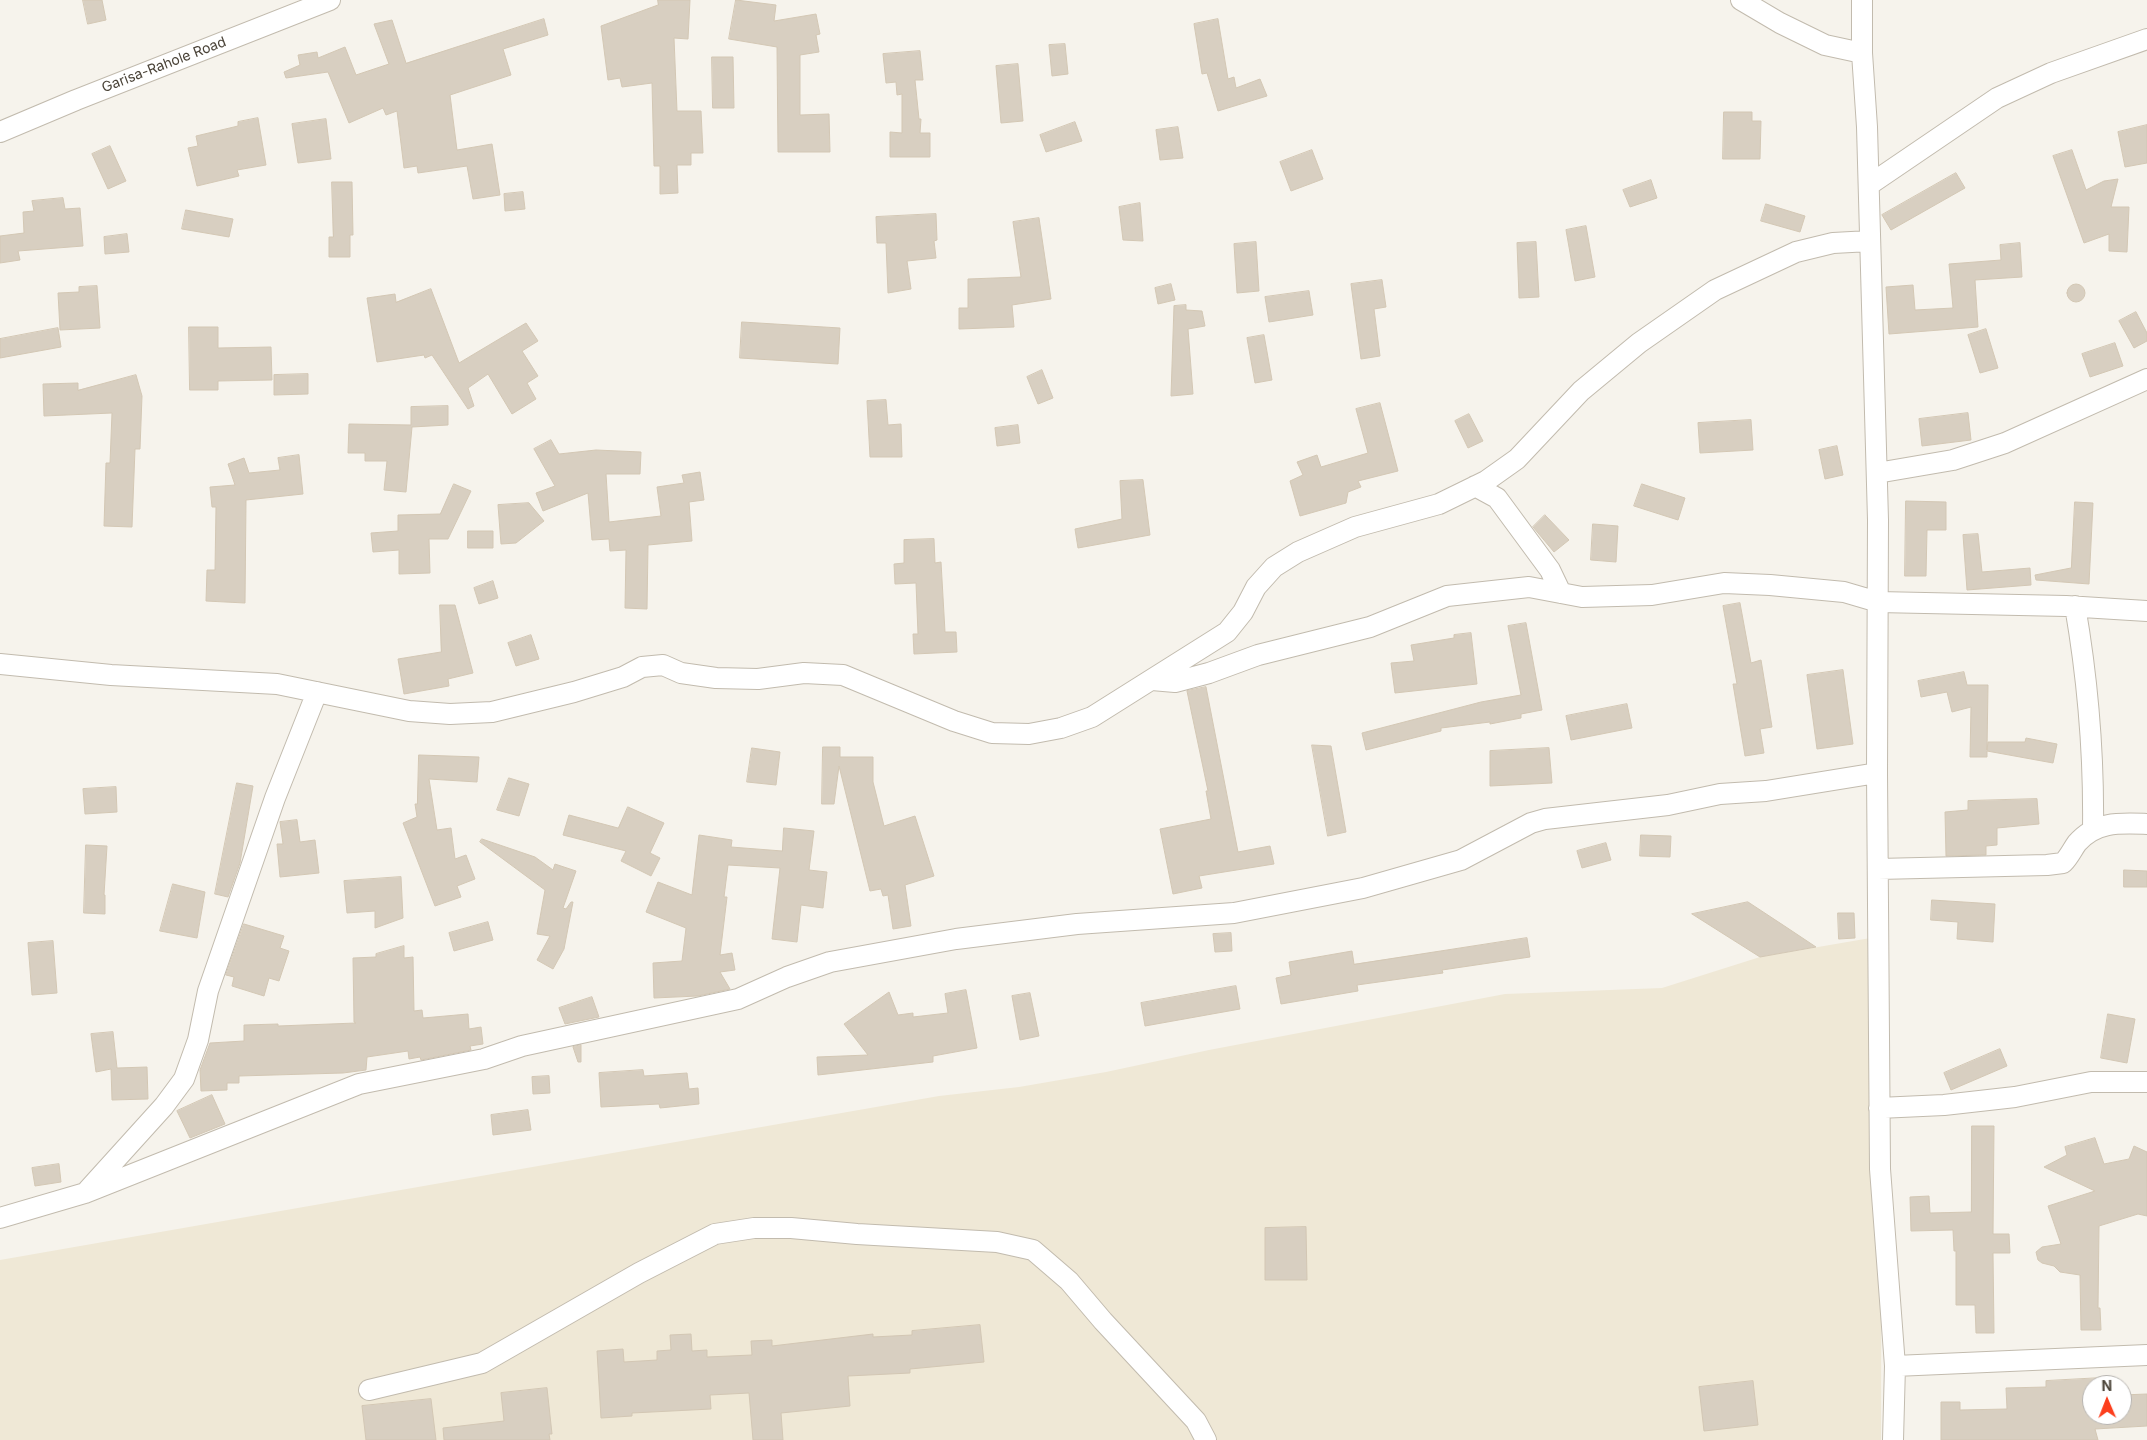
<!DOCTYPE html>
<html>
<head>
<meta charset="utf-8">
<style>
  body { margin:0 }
  #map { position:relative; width:2147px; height:1440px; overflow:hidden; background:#f6f3ec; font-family:Inter,sans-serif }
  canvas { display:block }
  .north { position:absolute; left:2082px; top:1375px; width:50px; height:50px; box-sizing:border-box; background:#fff; border:1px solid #b7b4b0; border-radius:50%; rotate:359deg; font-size:14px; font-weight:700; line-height:20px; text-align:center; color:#4b4439 }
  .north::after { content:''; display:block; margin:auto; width:18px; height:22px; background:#fc3f1d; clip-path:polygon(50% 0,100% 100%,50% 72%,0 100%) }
</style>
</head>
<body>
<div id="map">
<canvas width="2147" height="1440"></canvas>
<div class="north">N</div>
</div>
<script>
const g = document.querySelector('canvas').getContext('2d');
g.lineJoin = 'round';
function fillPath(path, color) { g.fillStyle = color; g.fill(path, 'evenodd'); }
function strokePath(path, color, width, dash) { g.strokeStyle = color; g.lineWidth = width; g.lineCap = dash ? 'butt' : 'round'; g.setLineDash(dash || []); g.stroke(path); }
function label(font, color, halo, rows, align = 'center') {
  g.font = font + ' Inter,sans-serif'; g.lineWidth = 4; g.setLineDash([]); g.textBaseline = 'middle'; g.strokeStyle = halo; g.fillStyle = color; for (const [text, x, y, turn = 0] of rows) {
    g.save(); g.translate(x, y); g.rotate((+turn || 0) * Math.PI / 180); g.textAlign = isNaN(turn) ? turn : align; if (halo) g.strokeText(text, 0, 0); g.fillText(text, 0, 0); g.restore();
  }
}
fillPath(new Path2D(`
  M 1882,936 L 1881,1440 L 0,1440 L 0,1260 L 939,1096 L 1019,1087 L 1106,1072 L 1209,1050 L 1505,994 L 1662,988 L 1760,957 Z`), '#efe8d6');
const building = new Path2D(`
  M 83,0 L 102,0 L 106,20 L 88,24 Z
  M 658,0 L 690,0 L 688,39 L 674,38 L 677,111 L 701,111 L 703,153 L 691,153 L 691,165 L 677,165 L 678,193 L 660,194 L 660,166 L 654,166 L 652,83 L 622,87 L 620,78 L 608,80 L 601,26 L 658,5 Z
  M 736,0 L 776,5 L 774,21 L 816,14 L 820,34 L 816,35 L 819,52 L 800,55 L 800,115 L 829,114 L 830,152 L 778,152 L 777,47 L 729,39 Z
  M 544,19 L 548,35 L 503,49 L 511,75 L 450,95 L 457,150 L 492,144 L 500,195 L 473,199 L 467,166 L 418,173 L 417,166 L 404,168 L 397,111 L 386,115 L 383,108 L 349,123 L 328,72 L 286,78 L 284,72 L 300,65 L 298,55 L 317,52 L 318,58 L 345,47 L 356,75 L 389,64 L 374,24 L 392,20 L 406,63 Z
  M 1218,19 L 1228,79 L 1234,77 L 1236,88 L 1260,79 L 1267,96 L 1218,111 L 1207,73 L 1202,74 L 1194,24 Z
  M 1065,44 L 1068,74 L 1052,76 L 1049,45 Z
  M 920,51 L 923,80 L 915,80 L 919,119 L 921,119 L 920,133 L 930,133 L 930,157 L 890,157 L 890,132 L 902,133 L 902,94 L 897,95 L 896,82 L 886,83 L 883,54 Z
  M 712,57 L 733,57 L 734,108 L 713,108 Z
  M 1018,64 L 1023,121 L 1001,123 L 996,66 Z
  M 1724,112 L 1752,112 L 1752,121 L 1761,121 L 1760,159 L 1723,159 Z
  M 258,118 L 266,165 L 237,170 L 239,176 L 197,186 L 188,148 L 198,146 L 196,136 L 238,126 L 238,122 Z
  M 326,119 L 331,159 L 298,163 L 292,124 Z
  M 1075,122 L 1082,141 L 1046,152 L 1040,135 Z
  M 2147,125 L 2147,163 L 2125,167 L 2118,132 Z
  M 1178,127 L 1183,158 L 1160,160 L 1156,130 Z
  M 110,146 L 126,181 L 108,189 L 92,154 Z
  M 1312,150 L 1323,179 L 1291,191 L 1280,162 Z
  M 2072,150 L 2086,190 L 2104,181 L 2118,179 L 2111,207 L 2129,207 L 2127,252 L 2109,251 L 2109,234 L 2084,243 L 2053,156 Z
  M 1956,173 L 1965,188 L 1891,230 L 1882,215 Z
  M 1651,180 L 1657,198 L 1630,207 L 1623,190 Z
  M 332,182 L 352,182 L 353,235 L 350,235 L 350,257 L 329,257 L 329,237 L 333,237 Z
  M 523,192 L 525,209 L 505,211 L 504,194 Z
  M 63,198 L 65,209 L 80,208 L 83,246 L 18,251 L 20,260 L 0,263 L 0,236 L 24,233 L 23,212 L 34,211 L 32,201 Z
  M 1140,203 L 1143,241 L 1123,240 L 1119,207 Z
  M 1766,204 L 1805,216 L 1800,232 L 1761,221 Z
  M 186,210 L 233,219 L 229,237 L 182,229 Z
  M 936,214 L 937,240 L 934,241 L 936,258 L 907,261 L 911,289 L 888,293 L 886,243 L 877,243 L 876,217 Z
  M 1039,218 L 1051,299 L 1012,305 L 1014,327 L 959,329 L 959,308 L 968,308 L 968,279 L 1021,277 L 1013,222 Z
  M 1586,226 L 1595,277 L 1575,281 L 1566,230 Z
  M 127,234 L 129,252 L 105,254 L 104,237 Z
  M 1256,242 L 1259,291 L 1237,293 L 1234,244 Z
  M 1536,242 L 1539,297 L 1519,298 L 1517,243 Z
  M 2020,243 L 2022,277 L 1975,280 L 1978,327 L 1889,334 L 1886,287 L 1913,285 L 1915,310 L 1953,308 L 1949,264 L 2001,260 L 2000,245 Z
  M 1382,280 L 1386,307 L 1374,309 L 1380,356 L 1361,359 L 1351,284 Z
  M2067 293a9 9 0 1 1 18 0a9 9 0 1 1-18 0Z
  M 1171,284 L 1175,300 L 1158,304 L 1155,288 Z
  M 97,286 L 100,328 L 60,330 L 58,293 L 79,292 L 79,287 Z
  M 431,289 L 459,363 L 526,323 L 538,341 L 522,351 L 538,376 L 527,383 L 536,399 L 512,414 L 488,374 L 468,388 L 474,406 L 468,409 L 432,355 L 425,358 L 424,355 L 377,362 L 367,298 L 395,294 L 396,302 Z
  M 1309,291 L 1313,315 L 1269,322 L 1265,297 Z
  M 1186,305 L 1186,310 L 1202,311 L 1205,326 L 1188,329 L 1193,394 L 1171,396 L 1174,306 Z
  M 2136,312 L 2147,333 L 2147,341 L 2134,348 L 2119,321 Z
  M 742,322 L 840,328 L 838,364 L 740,358 Z
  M 189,327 L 218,327 L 218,348 L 271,347 L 272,380 L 218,381 L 218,390 L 190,390 Z
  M 58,328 L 61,347 L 0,358 L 0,339 Z
  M 1986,329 L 1998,368 L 1980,373 L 1968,335 Z
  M 1264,335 L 1272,380 L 1255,383 L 1247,338 Z
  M 2115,343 L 2123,366 L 2090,377 L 2082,354 Z
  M 1042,370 L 1053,398 L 1038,404 L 1027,377 Z
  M 308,374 L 308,394 L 274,395 L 274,375 Z
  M 136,375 L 142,396 L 140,449 L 135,449 L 132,527 L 104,526 L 106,463 L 110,463 L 112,413 L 44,416 L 43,384 L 78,383 L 78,390 Z
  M 886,400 L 888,425 L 901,424 L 902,457 L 870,457 L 867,401 Z
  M 1380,403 L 1398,471 L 1358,481 L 1361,487 L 1348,492 L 1346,503 L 1300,516 L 1290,481 L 1303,475 L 1297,462 L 1317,455 L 1321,467 L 1368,453 L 1356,409 Z
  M 448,406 L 448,425 L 412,427 L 406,492 L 384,490 L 387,461 L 365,461 L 365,453 L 348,453 L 349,424 L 411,425 L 411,407 Z
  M 1968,413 L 1971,440 L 1922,446 L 1919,419 Z
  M 1469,414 L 1483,441 L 1468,448 L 1455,421 Z
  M 1751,420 L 1753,450 L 1700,453 L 1698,423 Z
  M 1018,425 L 1020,443 L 997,446 L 995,428 Z
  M 551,440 L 559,454 L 596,450 L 641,452 L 640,474 L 606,474 L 609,522 L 661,516 L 657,487 L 684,483 L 682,475 L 700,472 L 704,500 L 689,502 L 692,541 L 648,545 L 647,609 L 625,608 L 626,550 L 610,551 L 609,539 L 592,540 L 588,493 L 543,511 L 536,493 L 555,486 L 534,449 Z
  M 1837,446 L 1843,475 L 1825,479 L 1819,450 Z
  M 299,455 L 303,494 L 246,500 L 245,603 L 206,601 L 207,570 L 215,570 L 216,507 L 212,507 L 210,487 L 235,485 L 228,464 L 244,458 L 249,473 L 280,470 L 278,458 Z
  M 1143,480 L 1150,535 L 1078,548 L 1075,529 L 1122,519 L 1120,481 Z
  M 454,484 L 471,491 L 448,539 L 429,539 L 430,573 L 399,574 L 399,550 L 373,552 L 371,533 L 398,531 L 398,515 L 440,514 Z
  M 1642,484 L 1685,498 L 1678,520 L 1634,506 Z
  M 1906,501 L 1946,502 L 1946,530 L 1927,530 L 1926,576 L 1905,576 Z
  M 2075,502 L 2093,503 L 2089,584 L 2036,580 L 2035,575 L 2071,568 Z
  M 529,503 L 544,521 L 516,543 L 501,544 L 498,505 Z
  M 1545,515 L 1569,540 L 1554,552 L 1533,527 Z
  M 1593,524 L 1618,526 L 1616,562 L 1591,560 Z
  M 468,531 L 493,531 L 493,548 L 468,548 Z
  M 1978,534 L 1982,572 L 2030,568 L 2031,585 L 1967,590 L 1963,535 Z
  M 934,539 L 935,563 L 941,562 L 945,632 L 956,632 L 957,652 L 914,654 L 913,634 L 918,634 L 916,583 L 895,584 L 894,564 L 904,563 L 904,540 Z
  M 493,581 L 498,598 L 479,604 L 474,588 Z
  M 1740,603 L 1751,663 L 1761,660 L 1772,727 L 1760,729 L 1764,753 L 1745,756 L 1733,684 L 1737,684 L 1723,606 Z
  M 440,605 L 455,605 L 473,673 L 448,679 L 449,686 L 404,694 L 398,659 L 441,652 Z
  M 1526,623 L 1542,710 L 1521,714 L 1521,718 L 1490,724 L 1490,722 L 1441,728 L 1441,731 L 1366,750 L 1362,733 L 1481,702 L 1521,695 L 1508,626 Z
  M 1471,633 L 1477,684 L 1395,693 L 1391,663 L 1414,661 L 1411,645 L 1454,638 L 1454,635 Z
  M 531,635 L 539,659 L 516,666 L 508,643 Z
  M 1843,670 L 1853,744 L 1817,749 L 1807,675 Z
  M 1964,672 L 1967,685 L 1988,685 L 1987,750 L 1988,742 L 2025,742 L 2026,738 L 2057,744 L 2053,763 L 1987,751 L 1987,757 L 1970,757 L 1971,707 L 1952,712 L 1947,692 L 1921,697 L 1918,681 Z
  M 1206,687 L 1238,852 L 1270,846 L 1274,864 L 1199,876 L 1202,888 L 1173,894 L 1160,829 L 1211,819 L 1206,791 L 1208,791 L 1187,691 Z
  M 1627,704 L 1632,728 L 1571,740 L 1566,716 Z
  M 1312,745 L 1331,746 L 1346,832 L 1328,836 Z
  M 823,747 L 840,747 L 840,757 L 873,757 L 873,782 L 884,826 L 915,816 L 934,876 L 905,885 L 911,926 L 893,929 L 888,895 L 883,896 L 881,889 L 870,891 L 839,766 L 834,804 L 822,804 Z
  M 752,748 L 780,752 L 776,785 L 747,782 Z
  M 1549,748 L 1552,783 L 1490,786 L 1490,751 Z
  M 419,755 L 479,757 L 477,782 L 429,779 L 437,830 L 451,828 L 455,859 L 466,855 L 475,879 L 457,886 L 461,897 L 435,906 L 403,823 L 417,817 L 415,804 L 417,804 Z
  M 509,778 L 529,784 L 519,816 L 497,810 Z
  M 237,783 L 253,786 L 240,863 L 228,897 L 215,894 Z
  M 116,787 L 117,812 L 85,814 L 83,789 Z
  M 2037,799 L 2039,824 L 1997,828 L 1997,845 L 1986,846 L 1986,855 L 1946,856 L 1945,812 L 1968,810 L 1968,801 Z
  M 628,807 L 664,823 L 650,853 L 660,858 L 651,876 L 621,861 L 626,851 L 563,835 L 569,815 L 618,828 Z
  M 297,820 L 300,842 L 315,840 L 319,873 L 280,877 L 277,844 L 283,844 L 280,822 Z
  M 784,828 L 814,831 L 809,870 L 827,872 L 823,908 L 801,905 L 797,942 L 772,939 L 780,868 L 728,865 L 724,897 L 727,897 L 720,955 L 732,953 L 735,970 L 720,972 L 730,989 L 698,996 L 654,998 L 653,963 L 682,961 L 686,928 L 646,912 L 658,882 L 692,895 L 699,835 L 732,840 L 731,847 L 782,851 Z
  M 1641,835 L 1671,836 L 1670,857 L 1640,856 Z
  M 482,839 L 535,857 L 553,870 L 555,864 L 576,871 L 563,908 L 566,909 L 571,902 L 573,902 L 564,949 L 553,969 L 537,960 L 550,936 L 537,934 L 545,890 L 480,842 Z
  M 1606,843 L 1611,860 L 1582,868 L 1577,851 Z
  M 86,845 L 107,846 L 104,895 L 105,895 L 105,914 L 84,913 Z
  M 2124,870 L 2147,871 L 2147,887 L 2124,887 Z
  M 401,877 L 403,918 L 375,928 L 375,911 L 347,913 L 344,881 Z
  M 173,884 L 205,892 L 197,938 L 160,931 Z
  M 1932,900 L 1995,904 L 1993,942 L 1957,939 L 1958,922 L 1931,920 Z
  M 1748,902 L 1786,927 L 1816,947 L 1760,957 L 1692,914 Z
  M 1838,913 L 1854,913 L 1855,938 L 1839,939 Z
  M 488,922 L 493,940 L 454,951 L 449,933 Z
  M 244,924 L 284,936 L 280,948 L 289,951 L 279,981 L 269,978 L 264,996 L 232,986 L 234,977 L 226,975 Z
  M 1231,933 L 1232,951 L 1215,952 L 1213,934 Z
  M 1527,938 L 1530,957 L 1442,970 L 1443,973 L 1357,985 L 1358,991 L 1281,1004 L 1276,978 L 1291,975 L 1289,962 L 1352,951 L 1354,964 Z
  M 53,941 L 57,993 L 32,995 L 28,943 Z
  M 404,946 L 404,958 L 413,957 L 414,1011 L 422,1010 L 423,1018 L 468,1014 L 469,1029 L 481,1027 L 483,1044 L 470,1046 L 471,1050 L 421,1060 L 420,1057 L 409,1059 L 408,1051 L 367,1057 L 366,1070 L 343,1073 L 239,1076 L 239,1083 L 227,1083 L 227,1090 L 201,1091 L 200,1070 L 210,1043 L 244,1041 L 244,1025 L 278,1024 L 278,1026 L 356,1023 L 354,1022 L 353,958 L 376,957 L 376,954 Z
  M 1236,986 L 1240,1009 L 1145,1026 L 1141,1003 Z
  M 966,990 L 977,1048 L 933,1056 L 933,1062 L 818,1075 L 817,1057 L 868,1055 L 844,1024 L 889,992 L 898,1015 L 913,1013 L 913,1017 L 948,1013 L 945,994 Z
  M 1030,993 L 1039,1036 L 1020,1040 L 1012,996 Z
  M 592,997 L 599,1017 L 565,1024 L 559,1008 Z
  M 2108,1014 L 2135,1019 L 2127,1063 L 2101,1058 Z
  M 113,1032 L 117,1068 L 147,1067 L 148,1099 L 112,1100 L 111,1069 L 96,1072 L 91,1034 Z
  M 581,1045 L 581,1062 L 578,1062 L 573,1047 Z
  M 2000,1049 L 2007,1066 L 1951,1090 L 1944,1073 Z
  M 643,1070 L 644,1076 L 687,1073 L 689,1089 L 698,1088 L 699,1104 L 660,1108 L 659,1104 L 601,1107 L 599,1073 Z
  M 549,1076 L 550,1093 L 533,1094 L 532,1077 Z
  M 212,1095 L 225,1124 L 190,1138 L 177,1111 Z
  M 528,1110 L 531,1130 L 493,1135 L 491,1115 Z
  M 1972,1126 L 1994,1126 L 1993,1234 L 2009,1234 L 2010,1253 L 1993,1253 L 1994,1333 L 1976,1333 L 1975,1305 L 1956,1305 L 1956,1251 L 1954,1251 L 1953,1230 L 1911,1231 L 1910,1197 L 1929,1196 L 1930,1213 L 1971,1212 Z
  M 2095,1138 L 2104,1164 L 2129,1159 L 2134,1146 L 2147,1152 L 2147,1216 L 2138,1214 L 2099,1226 L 2098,1308 L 2100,1308 L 2101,1330 L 2081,1330 L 2080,1275 L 2060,1272 L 2054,1266 L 2042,1263 L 2038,1260 L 2036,1252 L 2042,1247 L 2061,1244 L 2048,1206 L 2095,1191 L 2044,1167 L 2067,1155 L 2065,1147 Z
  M 59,1164 L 61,1182 L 35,1186 L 32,1168 Z
  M 1306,1227 L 1307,1280 L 1265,1280 L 1265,1228 Z
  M 980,1325 L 984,1362 L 910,1369 L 910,1373 L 848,1376 L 850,1406 L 781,1413 L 783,1440 L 753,1440 L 749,1393 L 710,1395 L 711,1409 L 632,1413 L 632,1416 L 601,1418 L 597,1351 L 623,1349 L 624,1362 L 657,1360 L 657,1351 L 671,1350 L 670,1335 L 691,1334 L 692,1351 L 707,1350 L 707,1357 L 752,1355 L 751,1341 L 772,1340 L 772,1346 L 873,1334 L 873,1337 L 912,1335 L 912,1331 Z
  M 2101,1378 L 2101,1385 L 2092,1385 L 2092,1415 L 2122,1415 L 2122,1395 L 2147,1394 L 2147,1426 L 2095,1429 L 2098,1440 L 1941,1440 L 1941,1402 L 1960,1402 L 1960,1410 L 2007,1409 L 2006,1388 L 2046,1387 L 2046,1381 Z
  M 1753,1381 L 1758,1425 L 1704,1431 L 1699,1387 Z
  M 547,1388 L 552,1434 L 549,1434 L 550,1440 L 444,1440 L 443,1428 L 504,1421 L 501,1393 Z
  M 431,1399 L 436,1440 L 366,1440 L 362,1406 Z`);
fillPath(building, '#d8cfc1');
strokePath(building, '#d3c7b4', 1);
const minor = new Path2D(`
  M 1741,0 L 1780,23 L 1825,45 L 1862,53
  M 1862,0 L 1862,53 L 1867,127 L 1878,520 L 1877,773 L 1880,1169 L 1895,1366 L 1893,1440
  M 0,132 L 76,100 L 330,0
  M 1869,185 L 1997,98 L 2051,73 L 2147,39
  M 1877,473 L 1953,460 L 2005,443 L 2147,379
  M 1475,486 L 1497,498 L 1550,570 L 1561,593
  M 2075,606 C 2088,681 2094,754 2093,829
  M 0,664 L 111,675 L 277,684 L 409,711 L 450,714 L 492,712 L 574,692 L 623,677 L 642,667 L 663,665 L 681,673 L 716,678 L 758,679 L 804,673 L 843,675 L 954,721 L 992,733 L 1029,734 L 1061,728 L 1092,717 L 1227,632 L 1243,612 L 1256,587 L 1274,567 L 1298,552 L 1355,527 L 1439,504 L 1486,481 L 1517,459 L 1581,391 L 1639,343 L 1715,290 L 1796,252 L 1833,243 L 1870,241
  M 1152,680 L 1175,682 L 1209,673 L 1258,655 L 1370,627 L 1447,596 L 1529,587 L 1582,597 L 1652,595 L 1724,583 L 1770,585 L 1844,592 L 1878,602 L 2066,606 L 2147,611
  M 1878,869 L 2047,865 L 2063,863 C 2069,857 2072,850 2077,843 C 2096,821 2120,823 2147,824
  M 1879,1108 L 1944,1105 L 2015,1097 L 2091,1082 L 2147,1082
  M 88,1190 L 164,1106 L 184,1079 L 198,1040 L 208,991 L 275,798 L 317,692
  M 0,1218 L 85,1193 L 359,1084 L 484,1059 L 522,1046 L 738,999 L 787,977 L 830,962 L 956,939 L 1077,924 L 1234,913 L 1363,888 L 1461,860 L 1531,823 L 1545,819 L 1668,805 L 1720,794 L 1766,791 L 1877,773
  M 1895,1366 L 2147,1355
  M 369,1390 L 482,1363 L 639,1273 L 715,1234 L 754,1228 L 791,1228 L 857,1234 L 997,1242 L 1033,1250 L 1069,1281 L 1103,1321 L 1196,1421 L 1206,1440`);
strokePath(minor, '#c2bbae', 22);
strokePath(minor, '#fff', 20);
label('14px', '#4b4439', '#fff', [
  ["Garisa-Rahole Road",164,65,-21]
]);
</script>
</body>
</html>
